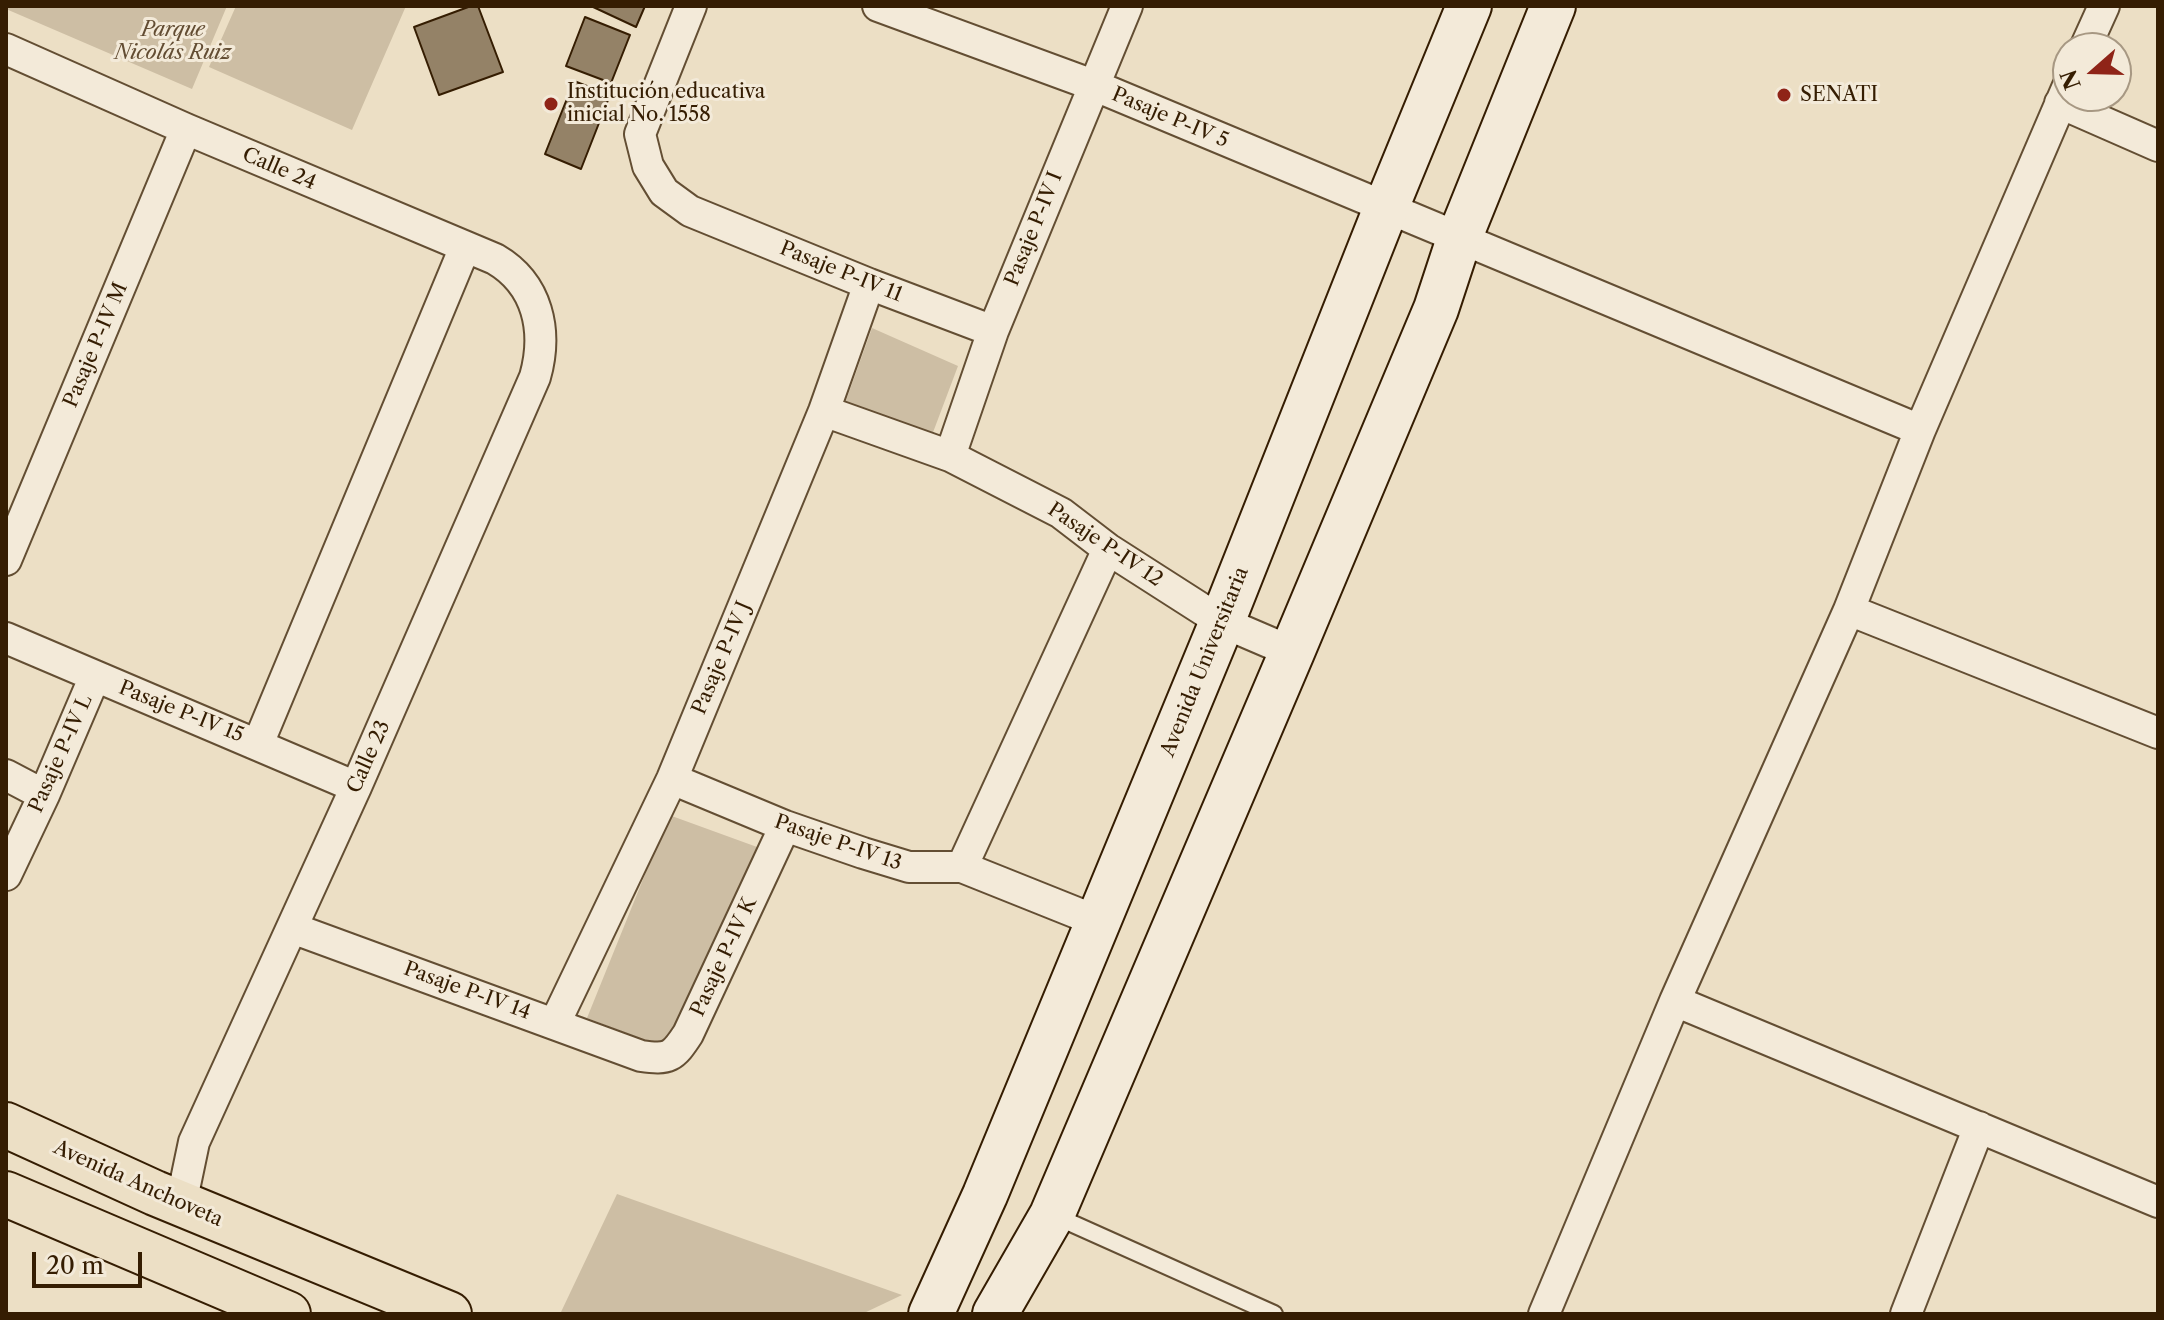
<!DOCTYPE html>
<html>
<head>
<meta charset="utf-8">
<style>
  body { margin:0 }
  #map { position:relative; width:2164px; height:1320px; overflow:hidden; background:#ecdfc5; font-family:"Libre Caslon Text",serif }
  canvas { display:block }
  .frame { position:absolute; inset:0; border:8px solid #351d02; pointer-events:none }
  .north { position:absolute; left:2052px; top:32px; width:80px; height:80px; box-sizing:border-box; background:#f3ead9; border:2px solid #a79883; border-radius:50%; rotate:250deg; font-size:22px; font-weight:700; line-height:32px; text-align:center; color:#351d02 }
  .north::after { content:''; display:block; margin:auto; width:28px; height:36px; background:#8f2418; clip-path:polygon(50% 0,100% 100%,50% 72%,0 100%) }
  .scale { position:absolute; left:32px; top:1252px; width:110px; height:36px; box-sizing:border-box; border:4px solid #351d02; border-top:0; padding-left:10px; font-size:24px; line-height:28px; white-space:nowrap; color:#351d02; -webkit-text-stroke:6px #f3ead9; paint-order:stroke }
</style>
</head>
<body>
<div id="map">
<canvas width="2164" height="1320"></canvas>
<div class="frame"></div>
<div class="north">N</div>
<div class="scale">20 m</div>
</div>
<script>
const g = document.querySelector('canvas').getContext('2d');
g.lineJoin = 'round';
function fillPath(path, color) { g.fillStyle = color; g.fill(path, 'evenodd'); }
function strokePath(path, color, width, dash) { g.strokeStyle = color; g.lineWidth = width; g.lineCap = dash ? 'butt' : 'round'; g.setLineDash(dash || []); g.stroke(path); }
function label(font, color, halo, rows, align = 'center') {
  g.font = font + ' "Libre Caslon Text",serif'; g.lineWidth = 6; g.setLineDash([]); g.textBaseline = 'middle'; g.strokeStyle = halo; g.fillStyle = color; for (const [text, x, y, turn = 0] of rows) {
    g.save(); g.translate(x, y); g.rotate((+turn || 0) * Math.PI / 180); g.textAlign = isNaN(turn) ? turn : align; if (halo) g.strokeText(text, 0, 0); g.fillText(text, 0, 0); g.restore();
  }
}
fillPath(new Path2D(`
  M 6,6 L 227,6 L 192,89 L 6,9 Z
  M 236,6 L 406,6 L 352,130 L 209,67 Z
  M 872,328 L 958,366 L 929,443 L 844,406 Z
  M 669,815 L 757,847 L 673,1051 L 587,1018 Z
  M 617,1194 L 902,1295 L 862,1314 L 565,1314 L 561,1312 Z`), '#cdbea4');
const building = new Path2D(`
  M 471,6 L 478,6 L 503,72 L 439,95 L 414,27 Z
  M 591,6 L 645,6 L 636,27 Z
  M 585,17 L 630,35 L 611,83 L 566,66 Z
  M 574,81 L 610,95 L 581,169 L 545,154 Z`);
fillPath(building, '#948267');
strokePath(building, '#351d02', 2);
const service = new Path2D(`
  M 1053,1215 L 1274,1314`);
const minor = new Path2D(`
  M 691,6 L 640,134 L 648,166 L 664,192 L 690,211 L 869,284 L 993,331
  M 878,6 L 1093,85 L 1920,430
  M 2085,48 L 2104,6
  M 6,49 L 186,129 L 495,259 C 538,284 548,331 535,377 L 356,787 L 194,1142 L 181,1204
  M 2068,86 L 1920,430 L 1849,610 L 2158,733
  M 2060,103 L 2158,146
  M 824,411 L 950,456 L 1061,513 L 1108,549 L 1222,622 L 1292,652
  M 950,456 L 993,331 L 1127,6
  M 6,560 L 186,129
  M 6,638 L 356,787
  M 258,744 L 465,247
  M 6,775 L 44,795
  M 672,779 L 785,826 L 863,853 L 909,867 L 962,867 L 1097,921
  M 962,867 L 1108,549
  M 6,875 L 44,795 L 95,676
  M 292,928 L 641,1056 C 669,1060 673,1057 688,1034 L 785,826
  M 1675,1001 L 2158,1202
  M 555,1023 L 672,779 L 824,411 L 869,284
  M 1544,1314 L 1675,1001 L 1849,610
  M 1906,1314 L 1979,1127`);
const secondary = new Path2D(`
  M 931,1314 L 985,1195 L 1222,622 L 1386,208 L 1469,6
  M 995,1314 L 1052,1215 L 1292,652 L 1436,309 L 1459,239 L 1553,6`);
const primary = new Path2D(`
  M 6,1125 L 155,1193 L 449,1314
  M 6,1194 L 288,1314`);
strokePath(service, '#634e33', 20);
strokePath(minor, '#634e33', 34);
strokePath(secondary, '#351d02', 48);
strokePath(primary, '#351d02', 48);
strokePath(service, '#f3ead9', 16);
strokePath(minor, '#f3ead9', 30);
strokePath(secondary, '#f3ead9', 44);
strokePath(primary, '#ecdfc5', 44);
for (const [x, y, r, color] of [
  [1784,95,8,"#8f2418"],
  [551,104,8,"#8f2418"]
]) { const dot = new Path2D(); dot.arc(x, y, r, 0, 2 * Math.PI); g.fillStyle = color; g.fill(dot); strokePath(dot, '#f3ead9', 3); }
label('italic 20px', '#634d33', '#f3ead9', [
  ["Parque",173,30],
  ["Nicolás Ruiz",173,53]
]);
label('20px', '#351d02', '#f3ead9', [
  ["Institución educativa",567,92],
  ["inicial No. 1558",567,115],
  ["SENATI",1800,95]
], 'left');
label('20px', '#351d02', '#f3ead9', [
  ["Pasaje P-IV 5",1170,118,23],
  ["Calle 24",279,169,23],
  ["Pasaje P-IV I",1034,229,-68],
  ["Pasaje P-IV 11",841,272,22],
  ["Pasaje P-IV M",96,345,-67],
  ["Pasaje P-IV 12",1105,545,34],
  ["Pasaje P-IV J",722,658,-67],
  ["Avenida Universitaria",1205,662,-68],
  ["Pasaje P-IV 15",181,712,22],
  ["Pasaje P-IV L",61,754,-66],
  ["Calle 23",369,757,-66],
  ["Pasaje P-IV 13",838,843,19],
  ["Pasaje P-IV K",724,957,-65],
  ["Pasaje P-IV 14",467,991,20],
  ["Avenida Anchoveta",138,1184,24]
]);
</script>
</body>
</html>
